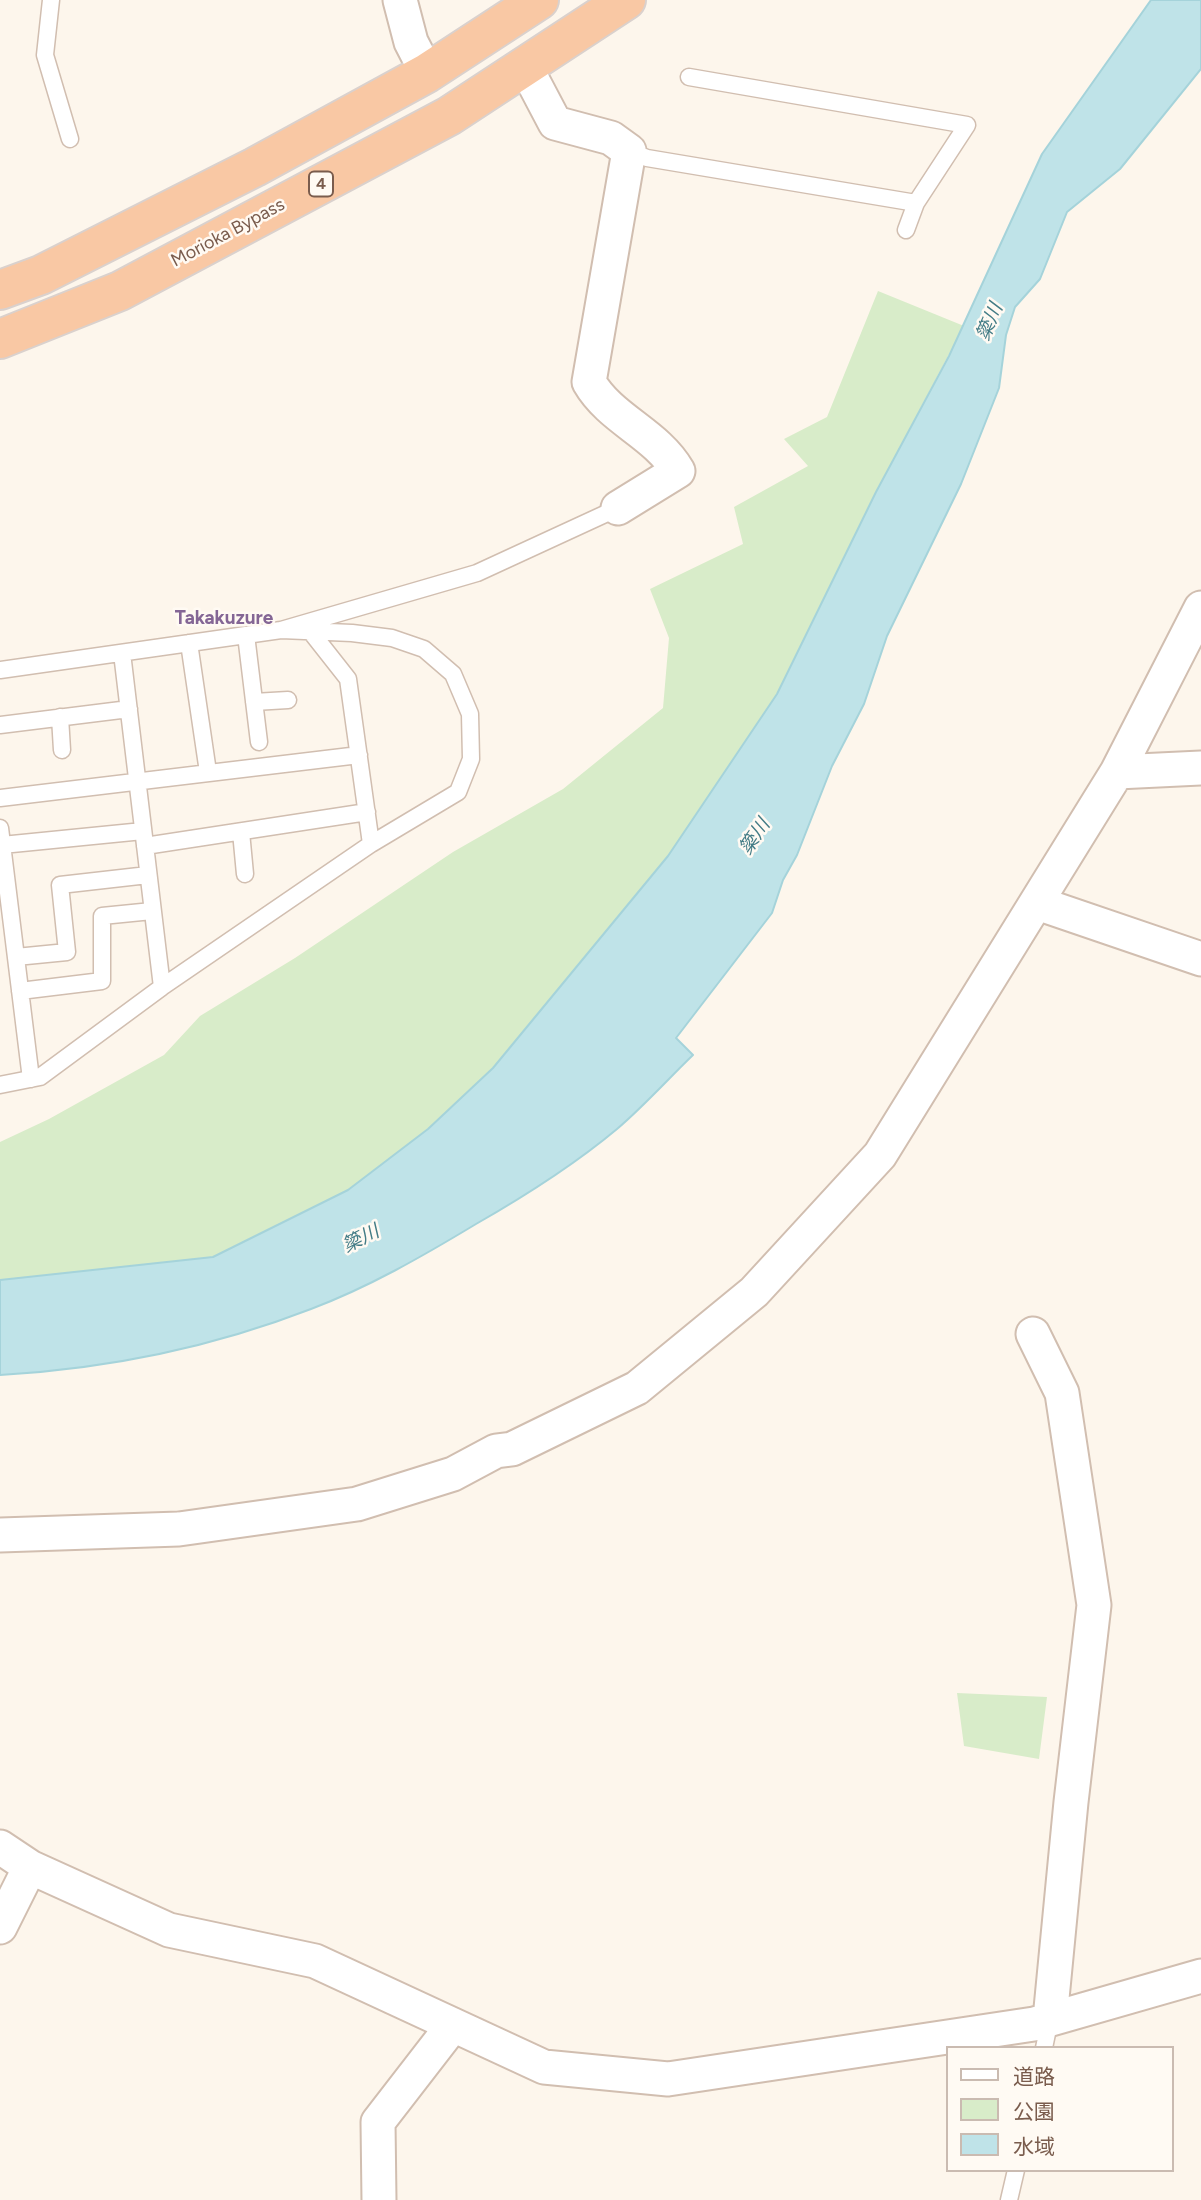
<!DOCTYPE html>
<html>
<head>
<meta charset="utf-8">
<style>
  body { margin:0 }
  #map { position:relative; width:1201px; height:2200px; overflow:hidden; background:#fdf6ec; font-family:Figtree,"Noto Sans JP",sans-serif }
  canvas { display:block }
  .legend { position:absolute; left:946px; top:2046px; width:228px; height:126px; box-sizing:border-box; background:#fffaf3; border:2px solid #cabbb1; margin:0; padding:9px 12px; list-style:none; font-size:21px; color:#7a5c4d }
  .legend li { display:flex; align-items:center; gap:14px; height:35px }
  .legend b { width:35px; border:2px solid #cabbb1 }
</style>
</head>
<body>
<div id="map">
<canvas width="1201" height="2200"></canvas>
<ul class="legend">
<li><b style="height:9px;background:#fff"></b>道路</li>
<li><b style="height:19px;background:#d8ecc9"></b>公園</li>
<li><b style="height:19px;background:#bfe3e8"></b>水域</li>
</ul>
</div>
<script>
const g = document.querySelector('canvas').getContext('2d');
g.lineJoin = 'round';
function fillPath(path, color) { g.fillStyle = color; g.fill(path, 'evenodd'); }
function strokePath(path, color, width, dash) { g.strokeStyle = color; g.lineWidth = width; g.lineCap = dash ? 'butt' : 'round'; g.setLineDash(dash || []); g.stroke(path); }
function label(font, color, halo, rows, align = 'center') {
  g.font = font + ' Figtree,"Noto Sans JP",sans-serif'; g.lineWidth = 5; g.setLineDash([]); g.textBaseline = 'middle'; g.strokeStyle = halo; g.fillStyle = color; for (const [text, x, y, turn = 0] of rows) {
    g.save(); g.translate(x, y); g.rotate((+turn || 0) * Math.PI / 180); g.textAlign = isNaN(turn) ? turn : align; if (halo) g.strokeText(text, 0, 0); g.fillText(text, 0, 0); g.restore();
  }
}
fillPath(new Path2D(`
  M 878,291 L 964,326 L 876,492 L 777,694 L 668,856 L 493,1068 L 428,1129 L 348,1190 L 213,1257 L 0,1280 L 0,1142 L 49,1119 L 164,1055 L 200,1016 L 295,958 L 453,852 L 563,789 L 663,708 L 669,638 L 650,589 L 743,544 L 734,507 L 808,466 L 784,439 L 827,417 Z
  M 957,1693 L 1047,1697 L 1039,1759 L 964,1746 Z`), '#d8ecc9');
const water = new Path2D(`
  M 1151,0 L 1201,0 L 1201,69 L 1120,169 L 1067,212 L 1040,279 L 1015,307 L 1006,335 L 999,388 L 961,484 L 887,636 L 864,704 L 832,766 L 797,855 L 783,880 L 772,913 L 676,1038 L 693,1055 C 668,1079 644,1106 617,1129 C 574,1165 525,1196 476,1224 C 423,1256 369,1287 311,1309 C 213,1347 105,1369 0,1375 L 0,1280 L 213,1257 L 348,1190 L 428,1129 L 493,1068 L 668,856 L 777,694 L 876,492 L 949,356 L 1042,154 Z`);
fillPath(water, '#bfe3e8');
strokePath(water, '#a5d3da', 2);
const service = new Path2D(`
  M 51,0 L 45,55 L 70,139
  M 689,77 L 967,125 L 916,203
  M 629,151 L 647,158 L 916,203 L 906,230
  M 311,632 L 348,679 L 371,844
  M 246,635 L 259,742
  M 189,643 L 208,772
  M 122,653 L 162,987
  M 0,670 L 281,630 L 477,573 L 618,508
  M 254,702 L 288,700
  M 60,717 L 62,750
  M 0,725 L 129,709
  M 0,798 L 359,755
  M 0,828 L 31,1079
  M 241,832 L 245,874
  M 2,845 L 143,831
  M 145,846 L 367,812
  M 16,957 L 67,952 L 60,885 L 148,875
  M 20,991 L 102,981 L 102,916 L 152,911
  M 0,1085 L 40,1077 L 162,987 L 371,844 L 458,792 L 471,759 L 470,714 L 453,674 L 424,649 L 392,638 L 352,633 L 281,630
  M 1044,2048 L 1050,2019
  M 1009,2200 L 1016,2170`);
const minor = new Path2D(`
  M 400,0 L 411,42 L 427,73
  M 525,66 L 555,123 L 611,138 L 629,151 L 589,382 C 611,420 656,433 678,471 L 618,508
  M 1117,772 L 1201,768
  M 1037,903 L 1201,959
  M 1033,1334 L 1062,1393 L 1094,1605 L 1071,1802 L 1050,2019
  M 0,1535 L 179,1529 L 357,1504 L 453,1474 L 496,1451 L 512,1449 L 637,1388 L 754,1292 L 880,1155 L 1117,772 L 1201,608
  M 0,1847 L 30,1867 L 169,1930 L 315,1961 L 544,2067 L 668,2079 L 1034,2024 L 1201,1976
  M 0,1927 L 30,1867
  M 379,2200 L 378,2122 L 453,2025`);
const trunk = new Path2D(`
  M 0,290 L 41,275 L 255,167 L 427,73 L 539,0
  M 0,339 L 120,291 L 449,116 L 626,0`);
strokePath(service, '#d1beb0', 19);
strokePath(minor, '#d1beb0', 37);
strokePath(trunk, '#dad1cd', 42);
strokePath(service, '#fff', 16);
strokePath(minor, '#fff', 33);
strokePath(trunk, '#f9c8a4', 38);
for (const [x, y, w] of [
  [321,184,24]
]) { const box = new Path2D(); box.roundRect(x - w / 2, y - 12.5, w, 25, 5); g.fillStyle = '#fffaf3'; g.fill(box); strokePath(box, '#7a5c4d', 2); }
label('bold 16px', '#7a5c4d', null, [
  ["4",321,184]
]);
label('18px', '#7a5c4d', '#fffaf3', [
  ["Morioka Bypass",228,233,-28]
]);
label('italic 19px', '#437c86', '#fffaf3', [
  ["簗川",990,322,-67],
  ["簗川",755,837,-56],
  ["簗川",361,1239,-27]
]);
label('bold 19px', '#846695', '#fffaf3', [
  ["Takakuzure",224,618]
]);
</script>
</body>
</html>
